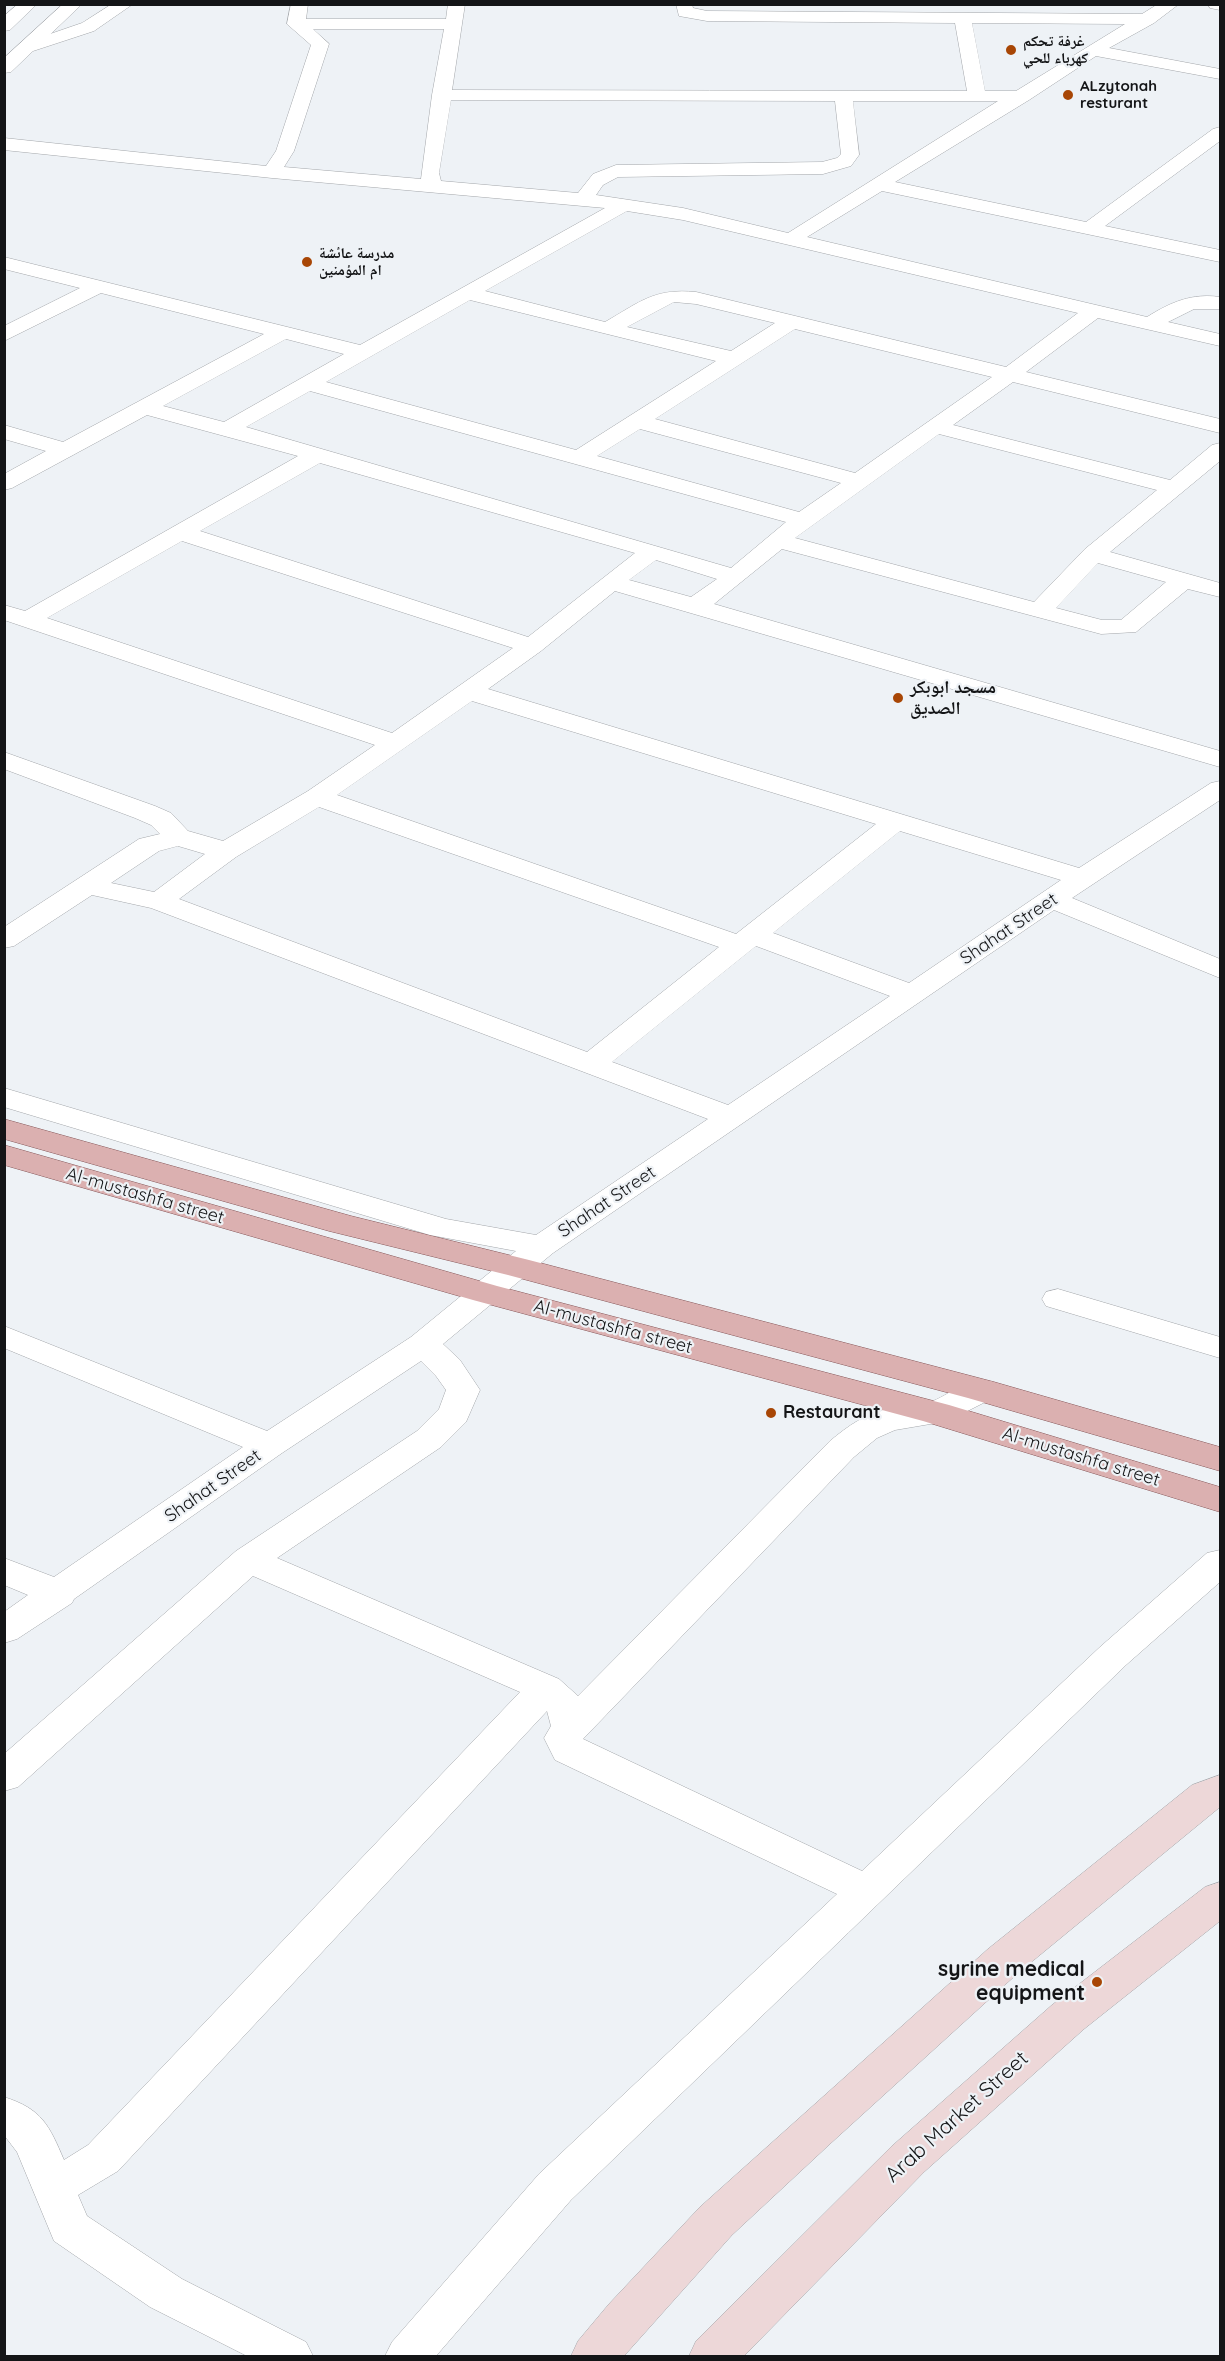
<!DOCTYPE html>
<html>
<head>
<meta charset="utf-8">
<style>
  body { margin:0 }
  #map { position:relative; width:1225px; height:2361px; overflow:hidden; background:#eef2f6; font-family:Quicksand,sans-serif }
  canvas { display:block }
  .frame { position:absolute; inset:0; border:6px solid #141517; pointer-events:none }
</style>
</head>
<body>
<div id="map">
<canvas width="1225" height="2361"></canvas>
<div class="frame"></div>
</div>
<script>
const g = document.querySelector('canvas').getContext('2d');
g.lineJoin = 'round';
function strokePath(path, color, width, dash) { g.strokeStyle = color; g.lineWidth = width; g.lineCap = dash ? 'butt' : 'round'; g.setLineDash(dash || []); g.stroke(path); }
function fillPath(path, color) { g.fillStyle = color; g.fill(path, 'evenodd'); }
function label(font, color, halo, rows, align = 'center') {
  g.font = font + ' Quicksand,"Noto Naskh Arabic",sans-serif'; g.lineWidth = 4.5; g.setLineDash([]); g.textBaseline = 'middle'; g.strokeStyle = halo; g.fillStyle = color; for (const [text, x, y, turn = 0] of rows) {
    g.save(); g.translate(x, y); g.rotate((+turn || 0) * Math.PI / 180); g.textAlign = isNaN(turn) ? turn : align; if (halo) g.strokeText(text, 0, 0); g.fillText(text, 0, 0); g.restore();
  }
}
const minor = new Path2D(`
  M 112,4 L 133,4 L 94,31 L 30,52 L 24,51 L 21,47 L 24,43 L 82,23 Z
  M 291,4 L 308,4 L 306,19 L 446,19 L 448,4 L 465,4 L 452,90 L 967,91 L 955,23 L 707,21 L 679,16 L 676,4 L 692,4 L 693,8 L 707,11 L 1142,14 L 1158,4 L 1179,4 L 1154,23 L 1109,48 L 1220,69 L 1220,79 L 1096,56 L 1029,100 L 895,182 L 1086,222 L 1213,129 L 1220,127 L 1220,141 L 1105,226 L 1220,250 L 1220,262 L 882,191 L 807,237 L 1147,317 C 1171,302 1192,293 1220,297 L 1220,309 L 1194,309 L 1168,322 L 1220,334 L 1220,346 L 1098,318 L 1026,372 L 1220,419 L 1220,433 L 1013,382 L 953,425 L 1170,480 L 1212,445 L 1220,443 L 1220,461 L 1110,552 L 1220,583 L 1220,597 L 1188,589 L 1136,632 L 1101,634 L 782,549 L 714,604 L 1220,751 L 1220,767 L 615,591 L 541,651 L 488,689 L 1079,868 L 1211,783 L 1220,781 L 1220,800 L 1072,898 L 1220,959 L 1220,978 L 1054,910 L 553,1253 L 443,1344 L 460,1360 L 480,1390 L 466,1422 L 441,1447 L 277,1558 L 559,1679 L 578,1696 L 830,1441 C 848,1426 866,1413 891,1408 C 903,1406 917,1407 928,1403 C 951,1395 967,1376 993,1382 L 998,1390 L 993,1398 L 948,1421 L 895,1430 L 877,1438 L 854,1457 L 583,1739 L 862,1871 L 1100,1647 L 1207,1553 L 1220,1550 L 1220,1582 L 1126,1665 L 571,2200 L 436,2356 L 385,2356 L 392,2342 L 539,2174 L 837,1894 L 555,1760 L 544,1738 L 551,1726 L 547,1711 L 118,2171 L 78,2195 L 87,2216 L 182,2279 L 306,2342 L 313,2356 L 247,2356 L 150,2307 L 54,2241 L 17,2152 L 4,2135 L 4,2097 C 42,2109 49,2125 64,2160 L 88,2145 L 520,1692 L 253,1576 L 18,1787 L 4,1791 L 4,1754 L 236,1551 L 417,1431 L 439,1409 L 446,1390 L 436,1376 L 421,1361 L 282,1453 L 74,1599 L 72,1603 L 17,1639 L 4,1643 L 4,1612 L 28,1595 L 4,1585 L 4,1558 L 54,1577 L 243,1447 L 4,1348 L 4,1326 L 267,1431 L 411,1337 L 516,1251 L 430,1235 L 4,1107 L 4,1088 L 446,1219 L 536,1235 L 708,1119 L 151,908 L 92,895 L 14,946 L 4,948 L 4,927 L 139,839 L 160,834 L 151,825 L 135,818 L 4,769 L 4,752 L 155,806 L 171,813 L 188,831 L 223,841 L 308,791 L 375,745 L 4,620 L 4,605 L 25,611 L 298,456 L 147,415 L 12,488 L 4,490 L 4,474 L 46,451 L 4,439 L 4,425 L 63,442 L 264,334 L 101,293 L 4,341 L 4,326 L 80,288 L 4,269 L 4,257 L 360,345 L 605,208 L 272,178 L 4,150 L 4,138 L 266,166 L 276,151 L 311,45 L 287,24 ZM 972,23 L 1125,24 L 1016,91 L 985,91 ZM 313,29 L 444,29 L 432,95 L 421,179 L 284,167 L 294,151 L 329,44 ZM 451,100 L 835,101 L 841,154 L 837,158 L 822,162 L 616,165 L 593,174 L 578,193 L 441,181 L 439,173 ZM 853,101 L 998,101 L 788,233 L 683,208 L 596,195 L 603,185 L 618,177 L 823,174 L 851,166 L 859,155 ZM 627,211 L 683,220 L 1078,313 L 1006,367 L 696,292 C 654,288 640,302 605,322 L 485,291 ZM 470,300 L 716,361 L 576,450 L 326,382 ZM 674,302 L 696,304 L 775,323 L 731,351 L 627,327 ZM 795,329 L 992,377 L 855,473 L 655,419 ZM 286,339 L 344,354 L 224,422 L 163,406 ZM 310,391 L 786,522 L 731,568 L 246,427 ZM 640,429 L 841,483 L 799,512 L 597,456 ZM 939,434 L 1157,490 L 1085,549 L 1034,602 L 795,538 ZM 320,463 L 635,553 L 528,637 L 200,531 ZM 182,541 L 513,648 L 392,733 L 47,618 ZM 656,560 L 717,579 L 691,597 L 629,580 ZM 1098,563 L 1166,582 L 1121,620 L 1102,620 L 1056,608 ZM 472,701 L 876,824 L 736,934 L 337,795 ZM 319,807 L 719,947 L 587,1052 L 179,899 L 236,857 ZM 900,831 L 1061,880 L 909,983 L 773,933 ZM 178,846 L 205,854 L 154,892 L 111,883 L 159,851 ZM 756,946 L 890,996 L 728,1105 L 612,1062 Z
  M 1208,4 L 1220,4 L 1220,10 L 1210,8 Z
  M 1058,1289 L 1220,1337 L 1220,1358 L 1046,1306 L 1042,1299 L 1046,1292 Z`);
const tertiary = new Path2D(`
  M 18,4 L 37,4 L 10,30 L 4,31 L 4,16 Z
  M 63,4 L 82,4 L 11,72 L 4,73 L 4,58 Z`);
const secondary = new Path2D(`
  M 1220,1775 L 1220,1807 L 1018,1973 L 831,2143 L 732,2235 L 624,2356 L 571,2356 L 578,2341 L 609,2304 L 700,2207 L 988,1949 L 1192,1785 Z
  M 1220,1882 L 1220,1921 L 1084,2029 L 924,2172 L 744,2356 L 689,2356 L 696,2341 L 892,2146 L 1052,2005 L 1205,1887 Z`);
const primary = new Path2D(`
  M 4,1119 L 351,1216 L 529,1260 L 994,1382 L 1220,1447 L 1220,1471 L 968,1398 L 508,1275 L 329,1231 L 4,1139 Z
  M 4,1145 L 497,1286 L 949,1405 L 1220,1487 L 1220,1512 L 923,1421 L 473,1300 L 4,1165 Z`);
strokePath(minor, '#a3a6aa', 1);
strokePath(tertiary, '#a3a6aa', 1);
strokePath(secondary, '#a3a6aa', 1);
strokePath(primary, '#865759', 1);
fillPath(minor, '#fff');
fillPath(tertiary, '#fff');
fillPath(secondary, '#edd7d8');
fillPath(primary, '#dbb0b0');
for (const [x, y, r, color] of [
  [1011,50,6,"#a84605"],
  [1068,95,6,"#a84605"],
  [307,262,6,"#a84605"],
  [898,698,6,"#a84605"],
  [771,1413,6,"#a84605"],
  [1097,1982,6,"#a84605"]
]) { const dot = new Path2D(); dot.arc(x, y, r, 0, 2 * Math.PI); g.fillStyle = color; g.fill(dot); strokePath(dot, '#eef2f6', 2); }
label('bold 15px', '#141517', '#eef2f6', [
  ["غرفة تحكم",1023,41],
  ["كهرباء للحي",1023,58],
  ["ALzytonah",1080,86],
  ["resturant",1080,103],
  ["مدرسة عائشة",319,253],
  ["ام المؤمنين",319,270]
], 'left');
label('bold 18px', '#141517', '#eef2f6', [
  ["مسجد ابوبكر",910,688],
  ["الصديق",910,709],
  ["Restaurant",783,1413]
], 'left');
label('18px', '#141517', '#eef2f6', [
  ["Shahat Street",1009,929,-34],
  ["Al-mustashfa street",145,1196,16],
  ["Shahat Street",607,1202,-34],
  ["Al-mustashfa street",613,1327,15],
  ["Al-mustashfa street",1081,1457,17],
  ["Shahat Street",213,1486,-35]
]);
label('bold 21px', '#141517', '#eef2f6', [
  ["syrine medical",1085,1970],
  ["equipment",1085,1994]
], 'right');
label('21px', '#141517', '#eef2f6', [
  ["Arab Market Street",957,2117,-42]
]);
</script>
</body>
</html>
